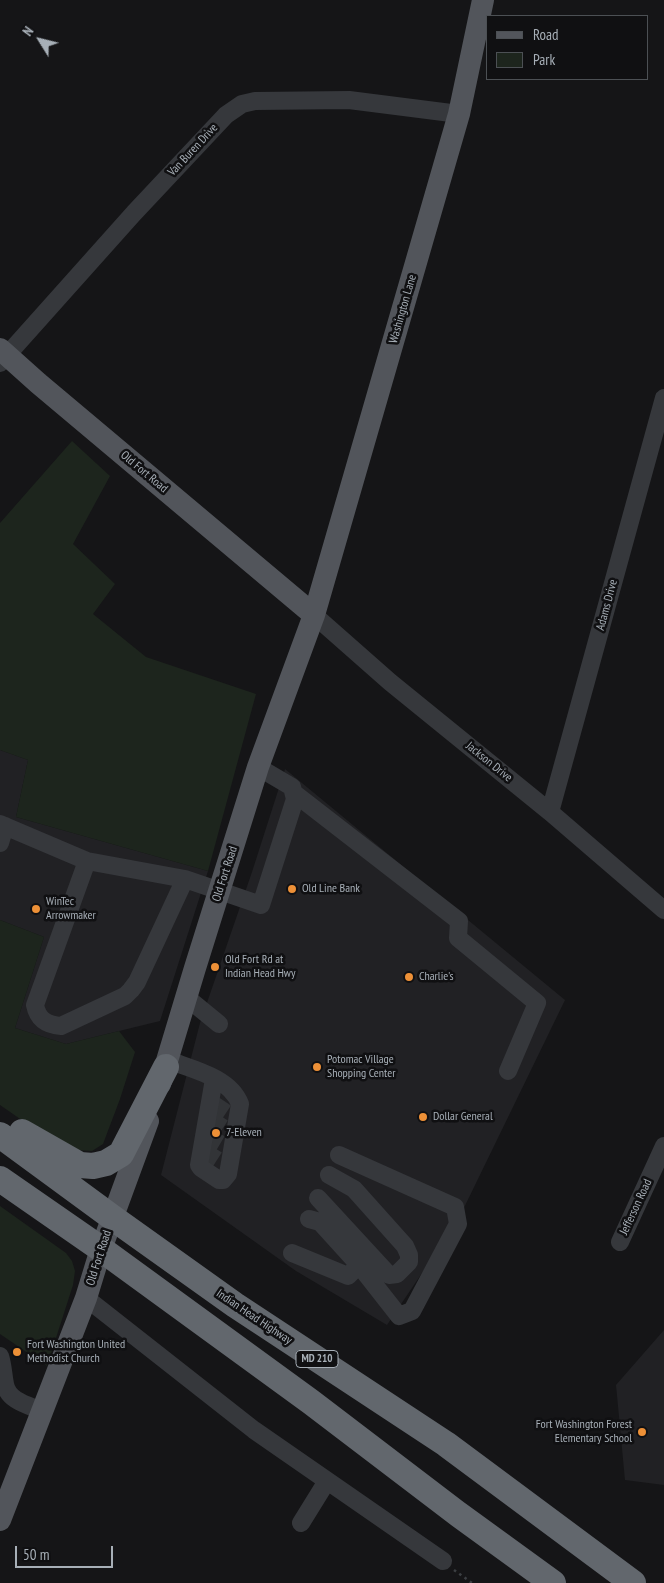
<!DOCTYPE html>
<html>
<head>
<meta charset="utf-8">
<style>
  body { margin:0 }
  #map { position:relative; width:664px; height:1583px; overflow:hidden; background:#151517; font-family:"PT Sans Narrow",sans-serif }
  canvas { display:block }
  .legend { position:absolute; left:486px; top:15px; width:162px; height:65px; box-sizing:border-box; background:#101012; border:1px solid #4c5054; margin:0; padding:6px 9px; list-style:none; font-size:15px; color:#a7afb7 }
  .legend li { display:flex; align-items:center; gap:10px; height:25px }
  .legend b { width:25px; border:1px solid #4c5054 }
  .north { position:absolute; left:15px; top:15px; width:50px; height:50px; -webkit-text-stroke:4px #101012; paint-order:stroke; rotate:306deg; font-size:14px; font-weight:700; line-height:20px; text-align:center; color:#a7afb7 }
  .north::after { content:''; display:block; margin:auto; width:18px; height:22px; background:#a7afb7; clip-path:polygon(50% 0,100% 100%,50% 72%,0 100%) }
  .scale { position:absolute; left:15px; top:1546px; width:98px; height:22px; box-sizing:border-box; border:2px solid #a7afb7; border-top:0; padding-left:6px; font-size:15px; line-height:18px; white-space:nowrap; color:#a7afb7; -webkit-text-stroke:4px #101012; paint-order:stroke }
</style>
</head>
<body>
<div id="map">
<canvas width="664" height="1583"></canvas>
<ul class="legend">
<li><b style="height:6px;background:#52555b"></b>Road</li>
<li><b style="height:14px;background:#1d251d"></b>Park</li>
</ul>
<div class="north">N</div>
<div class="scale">50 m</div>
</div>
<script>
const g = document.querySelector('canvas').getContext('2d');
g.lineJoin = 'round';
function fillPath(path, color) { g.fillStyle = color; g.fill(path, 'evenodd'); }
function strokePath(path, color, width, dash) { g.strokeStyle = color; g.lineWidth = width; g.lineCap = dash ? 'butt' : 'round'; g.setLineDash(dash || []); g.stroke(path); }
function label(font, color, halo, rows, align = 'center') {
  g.font = font + ' "PT Sans Narrow",sans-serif'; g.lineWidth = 5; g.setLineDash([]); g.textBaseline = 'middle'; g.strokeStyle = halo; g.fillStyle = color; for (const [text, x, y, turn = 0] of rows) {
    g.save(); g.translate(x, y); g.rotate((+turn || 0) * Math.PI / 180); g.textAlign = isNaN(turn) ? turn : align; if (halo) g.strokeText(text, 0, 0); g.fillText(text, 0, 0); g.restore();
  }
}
fillPath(new Path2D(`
  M 0,750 L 28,760 L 16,817 L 208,871 L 160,1021 L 66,1044 L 15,1028 L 44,937 L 0,920 Z
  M 285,769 L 565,1000 L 459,1218 L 387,1325 L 296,1271 L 161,1175 L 200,1023 L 252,872 Z
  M 664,1330 L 664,1485 L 625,1480 L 616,1385 Z`), '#212124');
fillPath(new Path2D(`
  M 72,441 L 110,476 L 73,544 L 115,584 L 93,614 L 146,657 L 256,694 L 208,871 L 16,817 L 28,760 L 0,750 L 0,523 Z
  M 0,920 L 44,937 L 15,1028 L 66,1044 L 119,1031 L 135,1052 L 120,1099 L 103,1144 L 92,1151 L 76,1150 L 26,1123 L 0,1105 Z
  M 0,1206 L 66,1253 L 72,1261 L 75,1271 L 73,1285 L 47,1366 L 0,1334 Z`), '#1d251d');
strokePath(new Path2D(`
  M 214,1105 L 226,1113
  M 212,1121 L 223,1128
  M 208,1137 L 220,1144
  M 206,1153 L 217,1160`), '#323437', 18, [18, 9]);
strokePath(new Path2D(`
  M 454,1570 L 472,1583`), '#3c3f43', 2.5, [2.5, 4]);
strokePath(new Path2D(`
  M 0,363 L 134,213 L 226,115 L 242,104 L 255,101 L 349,100 L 459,114
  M 314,615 L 390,682 L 550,812 L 664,910
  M 294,793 L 459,921 L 458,938 L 537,1003 L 508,1071
  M 550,812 L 664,398
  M 0,824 L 87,861 L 185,879 L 261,905 L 295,799 L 292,787 L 258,767
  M 0,843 L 5,826
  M 87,861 L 35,1005 C 38,1020 47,1025 61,1026 L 125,996 L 131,990 L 137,982 L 185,879
  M 186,997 L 219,1024
  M 168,1060 C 191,1069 230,1077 240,1104 L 228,1174 L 223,1180 L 219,1180 L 201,1168 L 199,1165 L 214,1079
  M 318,1198 L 389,1275 L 397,1274 L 409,1262 L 409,1255 L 405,1246 L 354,1189 L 329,1175
  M 309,1219 L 320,1222 L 359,1265 L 399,1316 L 412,1311 L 458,1224 L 455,1207 L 339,1155
  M 620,1242 L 664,1146
  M 292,1253 L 348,1276 L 359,1265
  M 86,1298 L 254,1430 L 443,1561
  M 0,1356 C 3,1365 3,1374 5,1384 C 8,1401 28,1405 42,1411
  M 301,1523 L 327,1481`), '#36383c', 18);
strokePath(new Path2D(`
  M 0,349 L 38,383 L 314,615
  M 160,1084 L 195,968 L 258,767 L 314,615 L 459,114 L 483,0
  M 0,1520 L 86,1298 L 101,1249 L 148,1121`), '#52555b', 22);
strokePath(new Path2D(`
  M 22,1132 L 80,1165 L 93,1166 L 106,1163 L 121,1154 L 166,1067
  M 0,1135 L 113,1218 L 235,1305 L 446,1444 L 633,1583
  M 0,1179 L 101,1249 L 311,1402 L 458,1514 L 553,1583`), '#62676d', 26);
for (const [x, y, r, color] of [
  [292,889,5,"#ed9037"],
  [36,909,5,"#ed9037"],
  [215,967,5,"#ed9037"],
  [409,977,5,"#ed9037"],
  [317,1067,5,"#ed9037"],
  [423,1117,5,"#ed9037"],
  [216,1133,5,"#ed9037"],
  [17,1352,5,"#ed9037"],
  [642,1432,5,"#ed9037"]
]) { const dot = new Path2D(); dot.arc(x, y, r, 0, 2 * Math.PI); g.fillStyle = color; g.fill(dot); strokePath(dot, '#101012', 2); }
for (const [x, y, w] of [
  [317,1359,42]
]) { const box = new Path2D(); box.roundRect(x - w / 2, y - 8.5, w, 17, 4); g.fillStyle = '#101012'; g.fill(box); strokePath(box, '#a7afb7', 1); }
label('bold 11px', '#a7afb7', null, [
  ["MD 210",317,1359]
]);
label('12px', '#a7afb7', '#101012', [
  ["Van Buren Drive",193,150,-47],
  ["Washington Lane",403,309,-74],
  ["Old Fort Road",144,472,40],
  ["Adams Drive",607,605,-75],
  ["Jackson Drive",489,762,39],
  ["Old Fort Road",225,874,-72],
  ["Jefferson Road",636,1207,-65],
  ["Old Fort Road",99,1258,-72],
  ["Indian Head Highway",254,1317,34]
]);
label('12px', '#a7afb7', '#101012', [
  ["Old Line Bank",302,889],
  ["WinTec",46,902],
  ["Arrowmaker",46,916],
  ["Old Fort Rd at",225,960],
  ["Indian Head Hwy",225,974],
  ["Charlie's",419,977],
  ["Potomac Village",327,1060],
  ["Shopping Center",327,1074],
  ["Dollar General",433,1117],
  ["7-Eleven",226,1133],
  ["Fort Washington United",27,1345],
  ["Methodist Church",27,1359],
  ["Fort Washington Forest",632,1425,"right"],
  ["Elementary School",632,1439,"right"]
], 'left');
</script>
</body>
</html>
